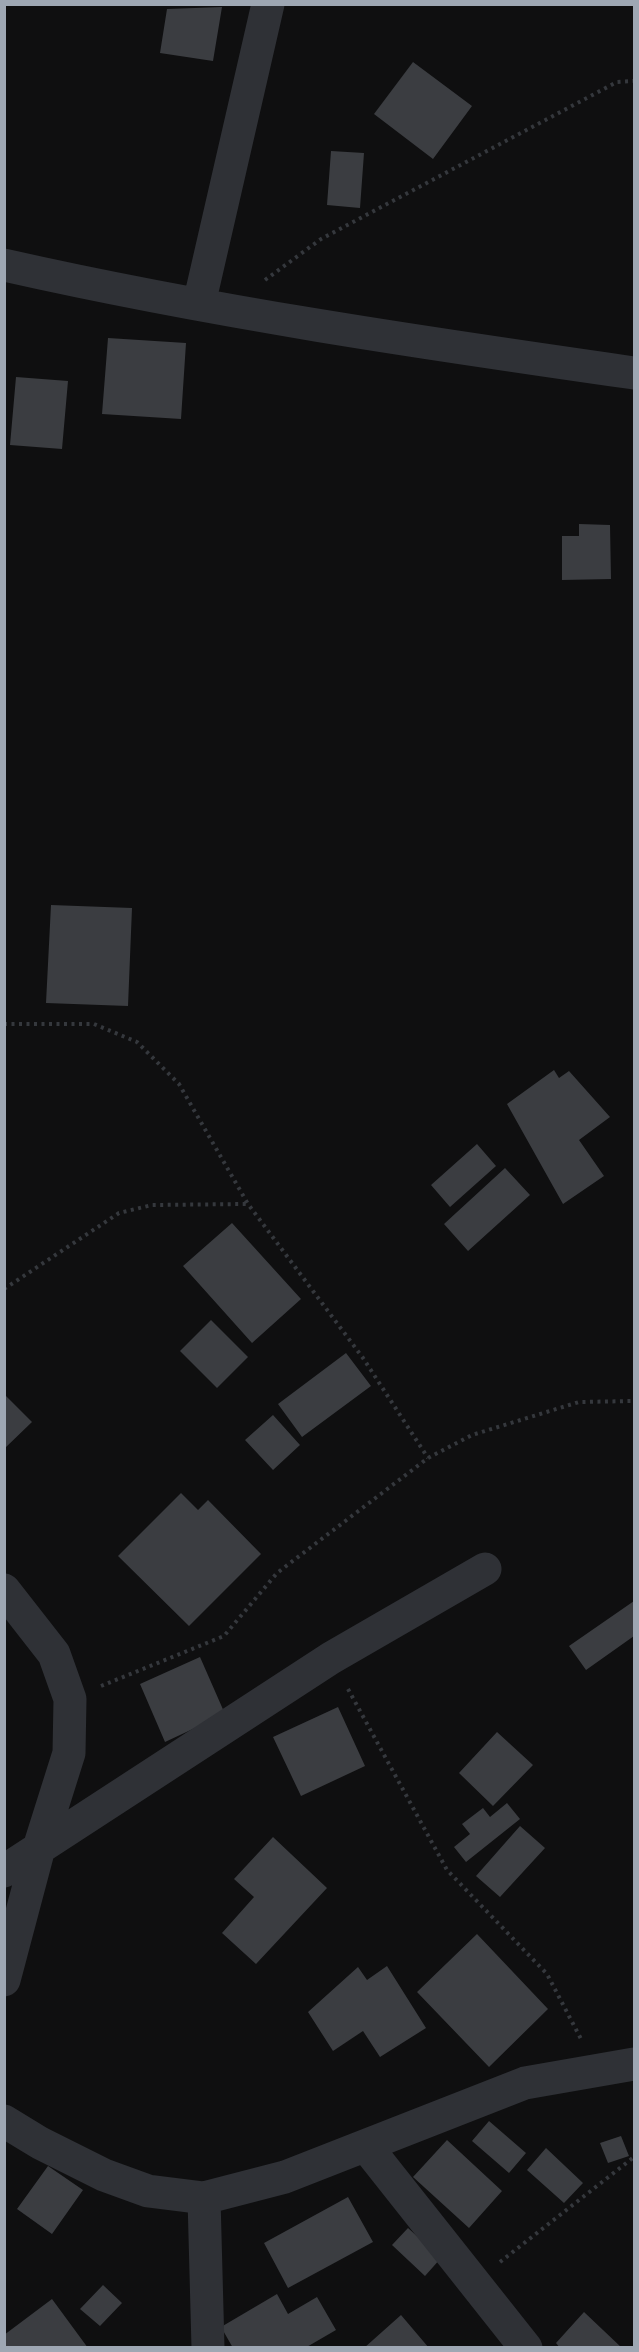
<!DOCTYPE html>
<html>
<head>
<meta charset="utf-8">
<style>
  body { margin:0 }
  #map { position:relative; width:639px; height:2352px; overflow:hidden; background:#0f0f10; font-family:Arial,sans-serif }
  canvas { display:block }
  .frame { position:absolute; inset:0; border:6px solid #9ea7b3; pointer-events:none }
</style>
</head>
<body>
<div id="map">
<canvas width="639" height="2352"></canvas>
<div class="frame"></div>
</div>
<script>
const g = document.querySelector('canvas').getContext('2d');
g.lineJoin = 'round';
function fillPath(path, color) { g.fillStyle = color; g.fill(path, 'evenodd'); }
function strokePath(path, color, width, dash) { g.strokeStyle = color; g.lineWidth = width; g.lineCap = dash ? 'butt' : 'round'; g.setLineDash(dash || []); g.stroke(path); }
fillPath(new Path2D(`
  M 222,7 L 213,61 L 160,53 L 167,9 Z
  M 413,62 L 472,106 L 433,159 L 374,114 Z
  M 331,151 L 364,153 L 360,208 L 327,205 Z
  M 108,338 L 186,343 L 181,419 L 102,414 Z
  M 16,377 L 68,381 L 62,449 L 10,445 Z
  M 579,524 L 610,525 L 611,579 L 562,580 L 562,536 L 579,536 Z
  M 51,905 L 132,908 L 128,1006 L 46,1003 Z
  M 554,1070 L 559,1078 L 569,1071 L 610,1117 L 579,1140 L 604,1176 L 563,1204 L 507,1104 Z
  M 477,1144 L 496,1166 L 450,1207 L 431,1185 Z
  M 505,1168 L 530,1195 L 468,1251 L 444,1224 Z
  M 232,1223 L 301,1299 L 252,1343 L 183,1266 Z
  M 211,1320 L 248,1357 L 217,1388 L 180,1351 Z
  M 346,1353 L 371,1386 L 302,1437 L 278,1404 Z
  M 4,1394 L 32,1422 L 4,1449 Z
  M 273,1415 L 300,1445 L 273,1470 L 245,1440 Z
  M 181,1493 L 198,1510 L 208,1500 L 261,1554 L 189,1626 L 118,1556 Z
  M 634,1601 L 634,1636 L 586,1670 L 569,1646 Z
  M 200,1657 L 225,1714 L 165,1742 L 140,1684 Z
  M 338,1707 L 365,1766 L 301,1796 L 273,1737 Z
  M 497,1732 L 533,1765 L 493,1806 L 459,1773 Z
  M 507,1803 L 520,1819 L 466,1862 L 454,1847 L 470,1834 L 462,1824 L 483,1808 L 490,1817 Z
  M 520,1826 L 545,1848 L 500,1897 L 476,1876 Z
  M 273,1837 L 327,1888 L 256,1964 L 222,1933 L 254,1897 L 234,1879 Z
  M 477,1934 L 548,2009 L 489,2067 L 417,1992 Z
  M 387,1966 L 426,2028 L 380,2057 L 363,2031 L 333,2051 L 308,2012 L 358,1967 L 367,1980 Z
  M 489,2121 L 526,2153 L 509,2173 L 472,2141 Z
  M 621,2136 L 629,2156 L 608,2163 L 600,2143 Z
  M 447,2140 L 502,2191 L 469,2228 L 413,2177 Z
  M 546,2148 L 583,2183 L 564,2203 L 527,2170 Z
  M 48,2166 L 83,2190 L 52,2234 L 17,2209 Z
  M 348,2197 L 373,2242 L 288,2288 L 264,2243 Z
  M 408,2228 L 441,2258 L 425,2276 L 392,2245 Z
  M 103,2285 L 122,2303 L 100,2326 L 80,2309 Z
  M 277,2294 L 288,2314 L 317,2297 L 336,2330 L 305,2348 L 233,2348 L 221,2327 Z
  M 52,2299 L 88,2348 L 4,2348 L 4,2335 Z
  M 584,2312 L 622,2348 L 560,2348 L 556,2343 Z
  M 401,2315 L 429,2348 L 364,2348 Z`), '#3b3d41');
strokePath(new Path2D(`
  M 265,280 L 321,239 L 617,82 L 634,81
  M 4,1024 L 94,1024 L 137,1042 L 179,1084 L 248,1204 L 363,1358 L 428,1458
  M 4,1289 L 119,1213 L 152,1205 L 247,1204
  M 101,1686 L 224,1636 L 277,1573 L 428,1458 L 472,1435 L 579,1402 L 634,1401
  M 348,1689 L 447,1870 L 547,1974 L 581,2039
  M 500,2262 L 634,2157`), '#35383d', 4, [3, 4.5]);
strokePath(new Path2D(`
  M 4,265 C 212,312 424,343 634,373
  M 199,304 L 268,4
  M 4,1590 L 54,1654 L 70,1699 L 69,1753 L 39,1848 L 4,1980
  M 4,1871 L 331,1658 L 485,1569
  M 4,2121 L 40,2143 L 104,2175 L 148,2191 L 204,2198 L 285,2177 L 525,2083 L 634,2064
  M 366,2146 L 526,2348
  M 204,2198 L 208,2348`), '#2f3136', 33);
</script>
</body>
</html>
